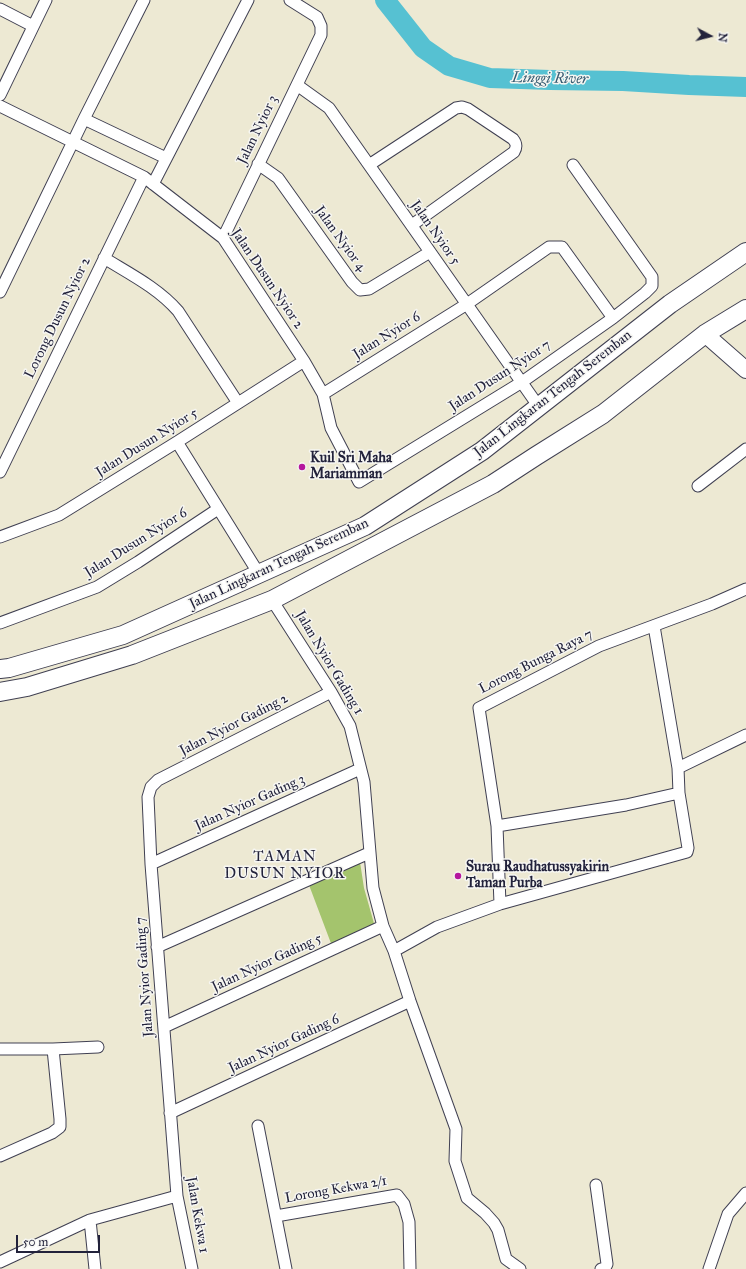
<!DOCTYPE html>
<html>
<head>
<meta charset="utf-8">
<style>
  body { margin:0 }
  #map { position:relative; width:746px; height:1269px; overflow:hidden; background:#ede9d3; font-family:"IM FELL Great Primer",serif }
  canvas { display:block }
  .north { position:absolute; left:690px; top:16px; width:40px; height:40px; -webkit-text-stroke:3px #f6f6f2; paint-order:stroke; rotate:97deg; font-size:11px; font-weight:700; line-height:16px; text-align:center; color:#22223b }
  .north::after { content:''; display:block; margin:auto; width:14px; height:18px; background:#22223b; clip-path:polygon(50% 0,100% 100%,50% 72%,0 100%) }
  .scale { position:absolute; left:16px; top:1235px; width:84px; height:18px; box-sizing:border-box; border:2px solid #22223b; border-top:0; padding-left:5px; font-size:12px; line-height:14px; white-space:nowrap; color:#22223b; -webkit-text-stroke:3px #f6f6f2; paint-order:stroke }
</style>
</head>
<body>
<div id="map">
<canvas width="746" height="1269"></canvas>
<div class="north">N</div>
<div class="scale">50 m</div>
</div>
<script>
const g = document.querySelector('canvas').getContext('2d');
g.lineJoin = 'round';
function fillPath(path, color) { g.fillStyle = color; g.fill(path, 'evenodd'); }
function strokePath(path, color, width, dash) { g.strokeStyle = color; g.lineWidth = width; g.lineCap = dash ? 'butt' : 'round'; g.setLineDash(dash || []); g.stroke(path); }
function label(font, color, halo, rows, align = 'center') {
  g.font = font + ' "IM FELL Great Primer",serif'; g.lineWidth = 3; g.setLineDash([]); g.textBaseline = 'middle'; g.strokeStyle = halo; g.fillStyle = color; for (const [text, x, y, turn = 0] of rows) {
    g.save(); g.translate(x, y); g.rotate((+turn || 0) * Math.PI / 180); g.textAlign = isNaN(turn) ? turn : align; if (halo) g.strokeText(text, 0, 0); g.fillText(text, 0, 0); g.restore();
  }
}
fillPath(new Path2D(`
  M 360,862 L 364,888 L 375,927 L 332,946 L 309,885 Z`), '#a4c46d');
strokePath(new Path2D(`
  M 385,0 L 423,48 L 449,66 L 490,78 L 550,80 L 623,81 L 689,85 L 746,87`), '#56c1d2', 20);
const street = new Path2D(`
  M 0,9 L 33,26
  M 297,85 L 329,108 L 539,407
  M 0,95 L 46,0
  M 0,106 L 144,177 L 223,238 L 304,361 L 323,394 L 331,428 L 359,482 L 522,382 L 613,318 L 645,293 L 652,286 L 652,277 L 573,165
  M 84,119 L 166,158
  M 258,164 L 278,178 L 352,282 L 360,290 L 369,289 L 430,252
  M 369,165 L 456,108 L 462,107 L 468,109 L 513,139 C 517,144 517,147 514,152 L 412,225
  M 153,184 L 248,0
  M 223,238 L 321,35 L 321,26 L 317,17 L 290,0
  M 104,258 C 130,274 158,288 178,311 L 238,403
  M 0,292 L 84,119 L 144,0
  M 323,394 L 467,304 L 549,247 L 562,247 L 613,318
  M 177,442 L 259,574
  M 0,472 L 144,177
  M 698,486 L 746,449
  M 0,537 L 59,515 L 177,442 L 304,361
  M 272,600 L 331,692 L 350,726 L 364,782 L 373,888 L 383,926 L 394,951 L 410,1001 L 456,1129 L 455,1161 L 467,1198 L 485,1213 L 494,1223 L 498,1230 L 506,1259 L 520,1269
  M 0,623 L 97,587 L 138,562 L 218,509
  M 678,768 L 746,735
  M 497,826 L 626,805 L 679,793
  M 151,864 L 360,769
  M 500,904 L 497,826 L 479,708 L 599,646 L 712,604 L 746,589
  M 157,947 L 369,853
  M 394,951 L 437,927 L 500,904 L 687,852 L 688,848 L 679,793 L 678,768 L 654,626
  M 164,1027 L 383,926
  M 0,1049 L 53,1049 L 98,1047
  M 170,1113 L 410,1001
  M 258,1126 L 286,1269
  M 0,1156 L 52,1133 L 60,1127 L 60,1119 L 53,1049
  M 596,1185 L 607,1264 L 605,1268 L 601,1269
  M 276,1216 L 397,1195 L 404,1204 L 409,1222 L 410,1269
  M 90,1220 L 95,1269
  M 0,1262 L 90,1220 L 177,1196
  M 192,1269 L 177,1196 L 151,864 L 148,797 L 151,787 L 158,780 L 331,692
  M 709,1269 L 728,1214 L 746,1193`);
const secondary = new Path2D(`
  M 705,334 L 746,370`);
const primary = new Path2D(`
  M 0,669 L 9,668 L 123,635 L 365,526 L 482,451 L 670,304 L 746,252
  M 0,692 L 27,687 L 132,655 L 272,600 L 493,484 L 536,456 L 603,414 L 705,334 L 746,309`);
strokePath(street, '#404052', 13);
strokePath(secondary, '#404052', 18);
strokePath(primary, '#404052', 20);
strokePath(street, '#fff', 11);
strokePath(secondary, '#fff', 16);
strokePath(primary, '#fff', 18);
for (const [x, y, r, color] of [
  [302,467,4,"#b5179e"],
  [458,876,4,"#b5179e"]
]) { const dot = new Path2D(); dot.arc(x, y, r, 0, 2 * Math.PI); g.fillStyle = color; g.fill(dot); strokePath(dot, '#f6f6f2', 1.5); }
label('14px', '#22223b', '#f6f6f2', [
  ["Jalan Nyior 3",258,130,-64],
  ["Jalan Nyior 5",435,233,55],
  ["Jalan Nyior 4",340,239,54],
  ["Jalan Dusun Nyior 2",267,279,56],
  ["Lorong Dusun Nyior 2",58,318,-64],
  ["Jalan Nyior 6",387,336,-32],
  ["Jalan Dusun Nyior 7",500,376,-33],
  ["Jalan Lingkaran Tengah Seremban",553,394,-38],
  ["Jalan Dusun Nyior 5",147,443,-32],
  ["Jalan Dusun Nyior 6",136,543,-32],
  ["Jalan Lingkaran Tengah Seremban",279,564,-25],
  ["Lorong Bunga Raya 7",536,662,-27],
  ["Jalan Nyior Gading 1",329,663,59],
  ["Jalan Nyior Gading 2",234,725,-27],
  ["Jalan Nyior Gading 3",250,803,-24],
  ["Jalan Nyior Gading 5",267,963,-25],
  ["Jalan Nyior Gading 7",145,977,-94],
  ["Jalan Nyior Gading 6",284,1044,-25],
  ["Lorong Kekwa 2/1",336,1190,-10],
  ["Jalan Kekwa 1",197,1215,80]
]);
label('bold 14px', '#22223b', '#f6f6f2', [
  ["Kuil Sri Maha",310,459],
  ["Mariamman",310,475],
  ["Surau Raudhatussyakirin",466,868],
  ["Taman Purba",466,884]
], 'left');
label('italic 15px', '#345a70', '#f6f6f2', [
  ["Linggi River",550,79,1]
]);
g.letterSpacing = '1px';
label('15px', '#22223b', '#f6f6f2', [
  ["TAMAN",285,857],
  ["DUSUN NYIOR",285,874]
]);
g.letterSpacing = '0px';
</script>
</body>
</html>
